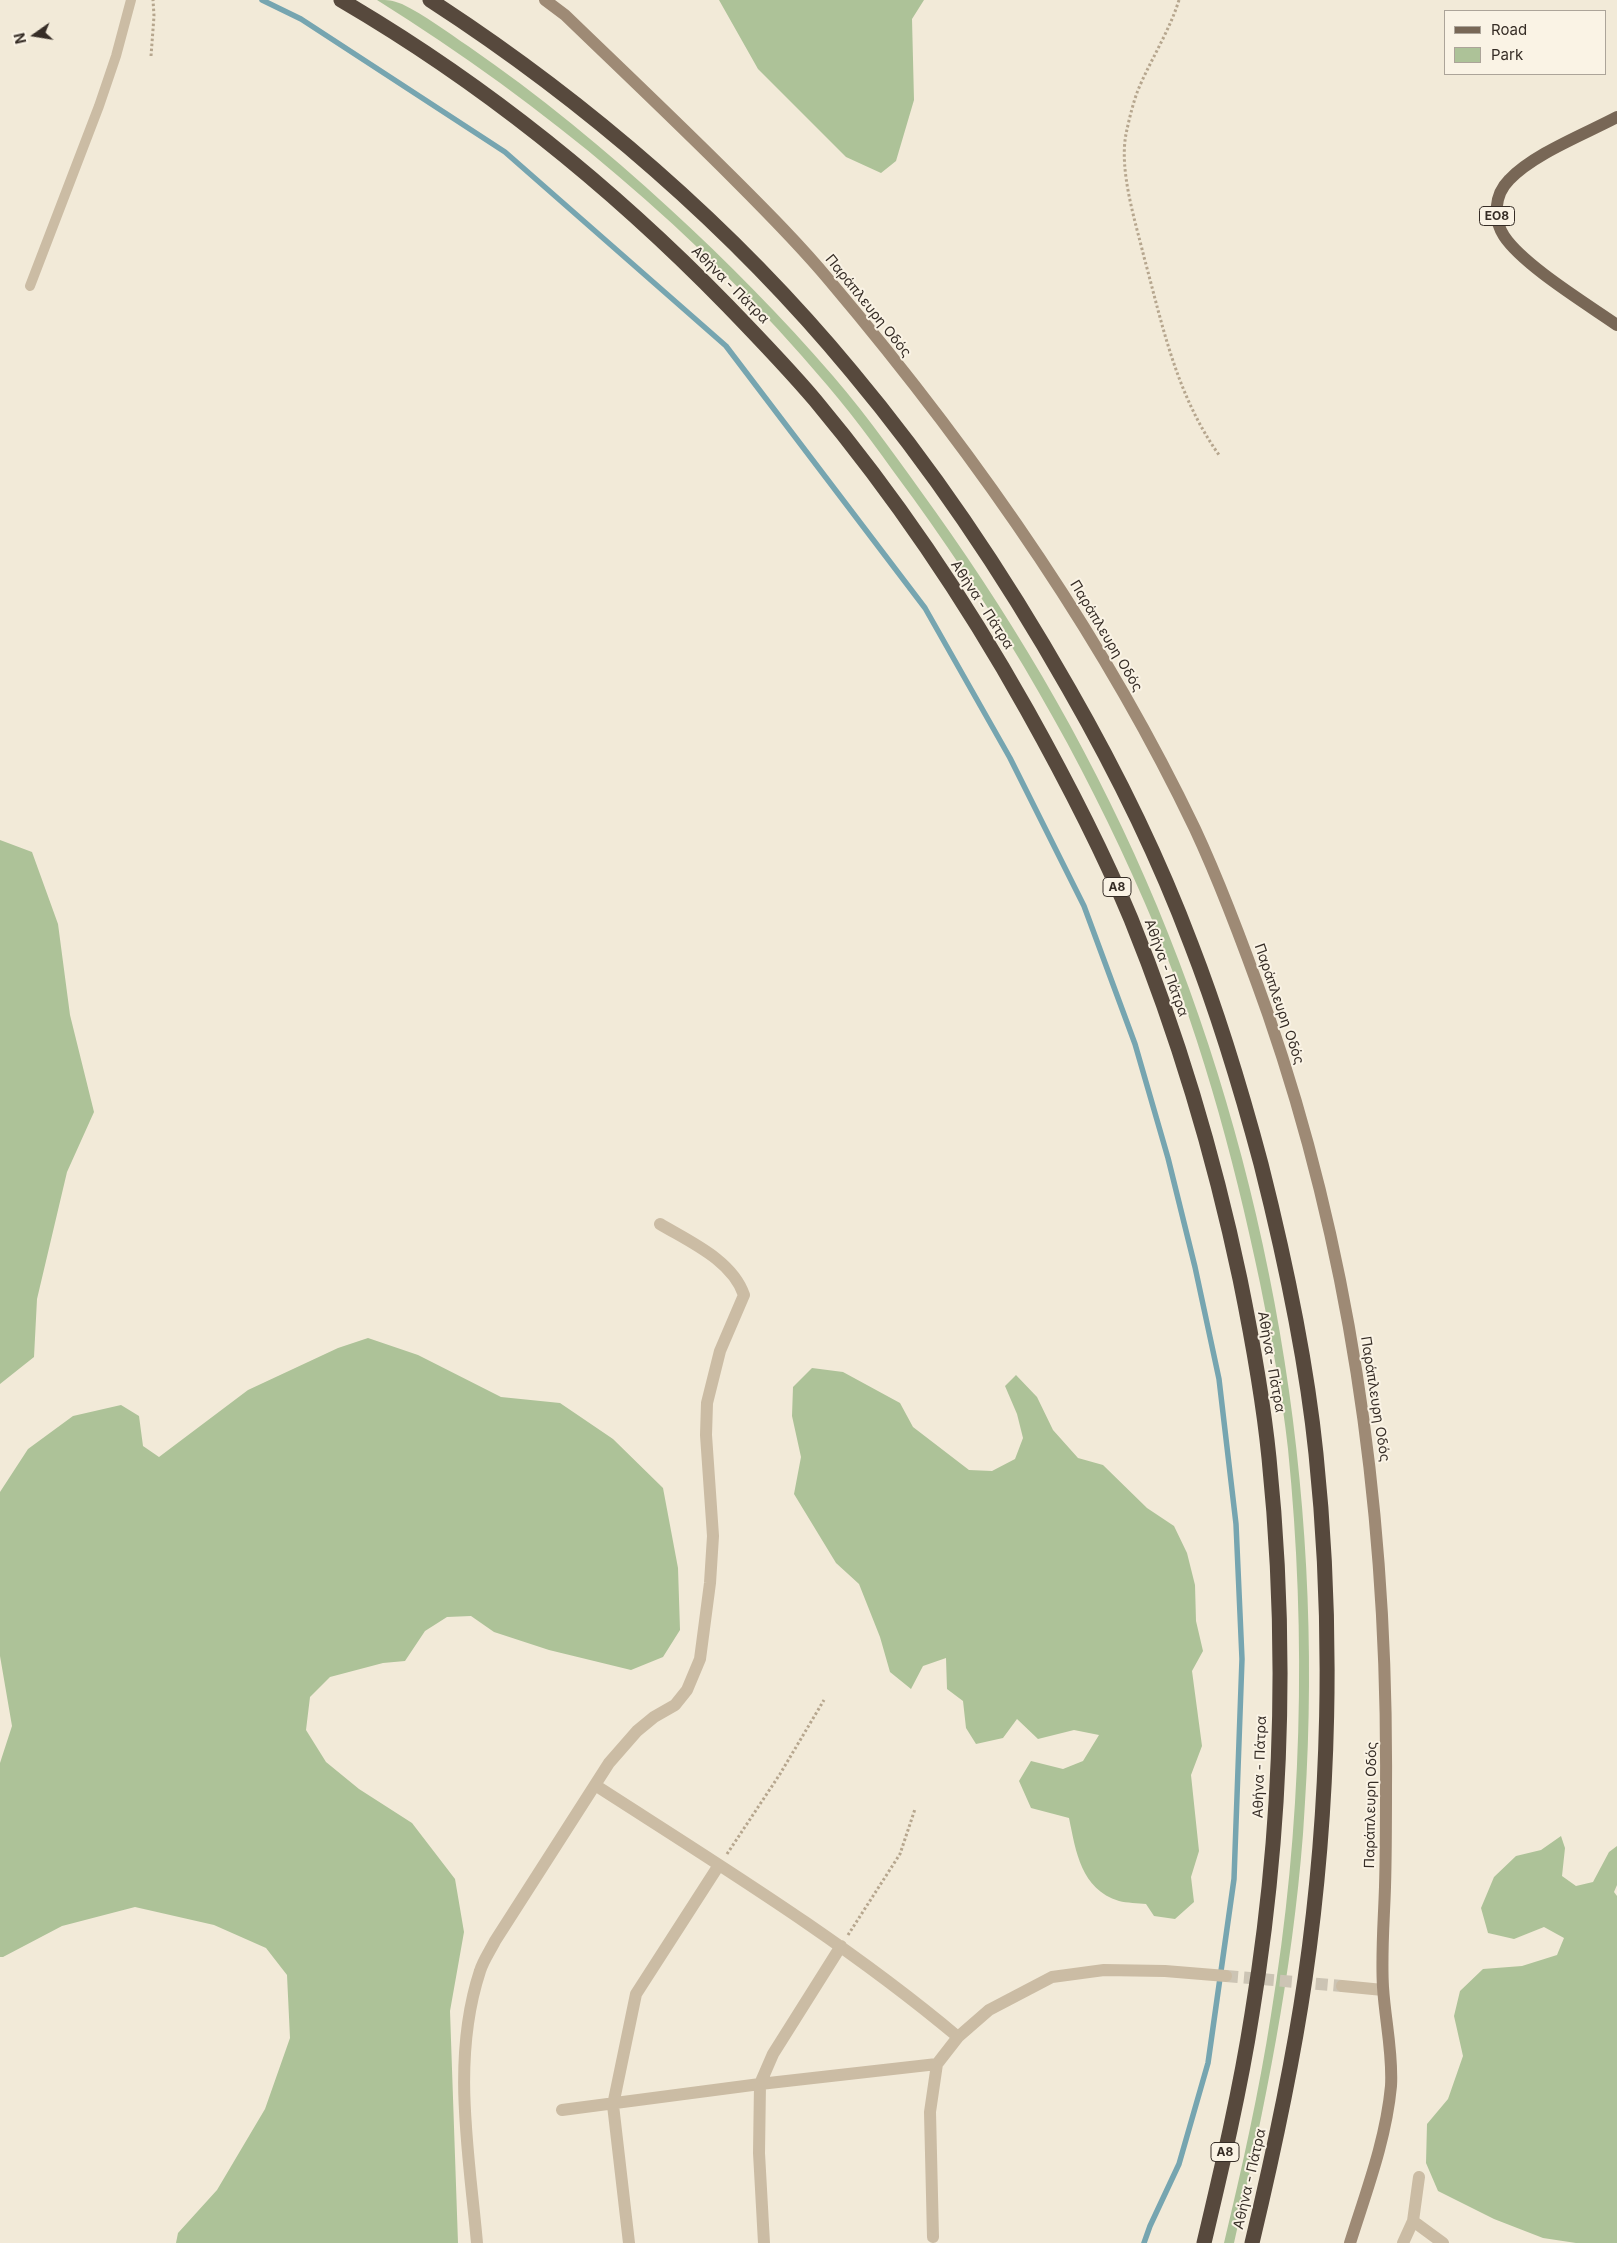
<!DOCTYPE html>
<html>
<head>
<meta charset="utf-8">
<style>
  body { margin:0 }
  #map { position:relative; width:1617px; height:2243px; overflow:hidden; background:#f2ead8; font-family:Inter,sans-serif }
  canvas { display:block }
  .legend { position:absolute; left:1444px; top:10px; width:162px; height:65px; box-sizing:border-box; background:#faf3e5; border:1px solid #aca499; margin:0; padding:6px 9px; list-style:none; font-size:15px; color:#362d26 }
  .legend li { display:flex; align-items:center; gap:10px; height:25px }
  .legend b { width:25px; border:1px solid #aca499 }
  .north { position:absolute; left:10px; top:10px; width:50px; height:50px; -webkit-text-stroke:4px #faf3e5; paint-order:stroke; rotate:257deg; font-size:14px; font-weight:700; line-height:20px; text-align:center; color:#362d26 }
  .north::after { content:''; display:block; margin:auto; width:18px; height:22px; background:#362d26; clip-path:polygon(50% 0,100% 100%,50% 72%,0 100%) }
</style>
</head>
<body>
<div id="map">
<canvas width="1617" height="2243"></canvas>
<ul class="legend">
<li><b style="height:6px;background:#786756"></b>Road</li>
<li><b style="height:14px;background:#adc298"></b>Park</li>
</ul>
<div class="north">N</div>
</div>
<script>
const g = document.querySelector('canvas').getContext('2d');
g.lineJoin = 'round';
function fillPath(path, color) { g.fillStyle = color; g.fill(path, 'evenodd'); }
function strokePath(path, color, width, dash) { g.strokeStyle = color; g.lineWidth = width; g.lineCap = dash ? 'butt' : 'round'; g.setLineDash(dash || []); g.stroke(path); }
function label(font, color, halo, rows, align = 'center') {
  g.font = font + ' Inter,sans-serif'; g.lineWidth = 4; g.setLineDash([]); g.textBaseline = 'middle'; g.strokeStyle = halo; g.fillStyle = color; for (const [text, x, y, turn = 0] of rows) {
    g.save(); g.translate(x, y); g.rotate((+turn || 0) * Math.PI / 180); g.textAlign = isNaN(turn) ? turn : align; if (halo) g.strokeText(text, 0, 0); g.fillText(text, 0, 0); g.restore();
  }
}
fillPath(new Path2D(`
  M 377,0 C 390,0 391,0 402,4 C 425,15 447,32 468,46 C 539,95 606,150 670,209 C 727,261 782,317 833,376 C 870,419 902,465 935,511 C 1022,633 1099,766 1157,906 C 1278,1198 1328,1519 1303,1834 C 1292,1975 1265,2106 1234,2243 L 1224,2243 C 1242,2168 1259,2092 1271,2015 C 1302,1829 1307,1636 1288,1449 C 1282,1393 1271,1338 1260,1283 C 1233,1153 1197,1022 1144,901 C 1082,758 1004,624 913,498 C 885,460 858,421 827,385 C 699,233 545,105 377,0 Z
  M 719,0 L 924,0 L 912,19 L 914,100 L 896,161 L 881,173 L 846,157 L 758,69 Z
  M 0,840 L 32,852 L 58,924 L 70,1015 L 94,1112 L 67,1172 L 37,1299 L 34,1357 L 0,1384 Z
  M 368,1338 L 418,1355 L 501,1397 L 560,1403 L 613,1439 L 663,1488 L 678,1568 L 680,1630 L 663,1657 L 631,1670 L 549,1650 L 494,1632 L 471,1616 L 447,1617 L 425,1631 L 405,1661 L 383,1663 L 330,1677 L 310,1697 L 306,1730 L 326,1762 L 359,1789 L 412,1823 L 455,1879 L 464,1932 L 450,2011 L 458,2243 L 176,2243 L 178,2233 L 217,2190 L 265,2109 L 290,2038 L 287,1975 L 266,1948 L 214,1925 L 135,1907 L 62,1926 L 3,1957 L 0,1957 L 0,1763 L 12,1726 L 0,1656 L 0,1492 L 28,1449 L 73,1416 L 121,1405 L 139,1416 L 143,1446 L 159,1457 L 248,1390 L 338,1348 Z
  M 812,1368 L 843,1372 L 900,1403 L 913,1427 L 969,1470 L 992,1471 L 1015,1459 L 1023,1438 L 1017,1414 L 1005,1386 L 1016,1375 L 1037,1397 L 1053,1430 L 1078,1458 L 1103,1465 L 1147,1508 L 1174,1526 L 1187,1553 L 1195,1585 L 1196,1621 L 1203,1651 L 1192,1671 L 1202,1746 L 1191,1775 L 1199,1851 L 1191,1877 L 1194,1902 L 1175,1919 L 1154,1916 L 1146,1904 C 1138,1903 1127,1903 1119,1901 C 1081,1889 1076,1852 1069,1818 L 1031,1808 L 1019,1781 L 1031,1761 L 1063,1769 L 1083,1761 L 1099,1735 L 1074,1730 L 1038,1739 L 1017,1719 L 1003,1738 L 976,1744 L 966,1728 L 963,1701 L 947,1689 L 946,1658 L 923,1666 L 911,1689 L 890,1672 L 880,1637 L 859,1584 L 836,1563 L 794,1494 L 801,1457 L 792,1416 L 793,1387 Z
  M 1561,1836 L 1565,1848 L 1562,1876 L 1576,1886 L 1593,1882 L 1609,1852 L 1617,1846 L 1617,1885 L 1614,1892 L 1617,1896 L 1617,2243 L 1576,2243 L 1543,2238 L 1494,2219 L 1438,2191 L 1426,2163 L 1427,2124 L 1448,2099 L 1463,2056 L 1454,2016 L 1460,1991 L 1483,1969 L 1522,1966 L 1557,1955 L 1564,1938 L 1544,1927 L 1514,1939 L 1488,1933 L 1481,1908 L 1494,1877 L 1516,1856 L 1541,1850 Z`), '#adc298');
strokePath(new Path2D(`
  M 262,0 L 301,19 L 505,152 L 726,346 L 925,608 L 1010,758 L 1084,906 L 1135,1044 L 1168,1158 L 1195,1267 L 1219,1379 L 1236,1524 L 1242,1659 L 1234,1879 L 1208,2063 L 1179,2164 L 1150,2226 L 1144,2243`), '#76a5b0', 5.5);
strokePath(new Path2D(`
  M 1226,1976 L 1342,1986`), '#ccc4b4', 12, [12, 6]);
strokePath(new Path2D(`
  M 1179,0 C 1169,32 1151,59 1138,90 C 1133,103 1129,120 1126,134 C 1119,171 1135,220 1144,257 C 1163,327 1176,394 1219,455
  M 151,56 L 154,16 L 153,0
  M 727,1854 L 780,1774 L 824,1700
  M 848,1935 L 900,1854 L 915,1809`), '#b6a68e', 3, [2.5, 2.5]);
strokePath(new Path2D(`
  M 30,286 L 99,106 L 116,56 L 131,0`), '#cbbca4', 10);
strokePath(new Path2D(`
  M 595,1785 C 719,1865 845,1942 958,2037
  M 1342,1986 L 1383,1990
  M 562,2110 L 760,2084 L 937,2064
  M 1413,2221 L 1443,2243
  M 933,2237 L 930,2112 L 937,2064 L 958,2037 L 989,2010 L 1052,1977 L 1104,1970 L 1165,1971 L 1226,1976
  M 477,2243 C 469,2153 451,2059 480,1971 C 483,1961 490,1951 495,1941 L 609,1763 L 637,1731 L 654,1717 L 675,1705 L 687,1690 L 700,1659 L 710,1583 L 713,1536 L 706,1435 L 707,1403 L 720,1351 L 744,1295 C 732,1260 690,1242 660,1224
  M 629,2243 L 613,2105 L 636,1994 L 719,1865
  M 764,2243 L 759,2153 L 760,2084 L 773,2054 L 841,1946
  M 1403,2243 L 1413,2221 L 1419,2177`), '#cbbca4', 12);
strokePath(new Path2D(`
  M 545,0 L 565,15 C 622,70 679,124 735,180 C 767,212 800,245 829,280 C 971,448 1100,630 1195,829 C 1223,889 1246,952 1268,1014 C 1354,1263 1388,1525 1386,1787 C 1386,1821 1386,1854 1385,1887 C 1384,1920 1381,1954 1383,1987 C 1385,2020 1393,2053 1391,2086 C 1386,2140 1366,2192 1350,2243`), '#9e8a75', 12);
strokePath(new Path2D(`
  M 1617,117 C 1585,134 1533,154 1509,180 C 1494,195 1493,219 1504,236 C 1523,265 1587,304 1617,325`), '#786756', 12);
strokePath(new Path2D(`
  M 341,0 C 483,83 612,187 727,305 C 757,336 787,367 815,400 C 895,496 966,601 1027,710 C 1065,778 1101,847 1131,919 C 1178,1035 1214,1156 1240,1279 C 1252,1338 1263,1398 1269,1458 C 1288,1643 1282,1832 1252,2014 C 1240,2091 1222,2167 1204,2243
  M 430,0 C 586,101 733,228 852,372 C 934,470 1006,578 1069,689 C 1116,771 1158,856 1191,944 C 1219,1016 1241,1089 1261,1164 C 1285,1259 1306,1356 1316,1454 C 1334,1626 1330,1807 1305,1979 C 1292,2068 1273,2155 1252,2243`), '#57493d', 15);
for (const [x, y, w] of [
  [1497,216,35],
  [1117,887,28],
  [1225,2152,28]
]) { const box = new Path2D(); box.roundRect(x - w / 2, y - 9.5, w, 19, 4); g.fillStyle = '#faf3e5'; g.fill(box); strokePath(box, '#362d26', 1); }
label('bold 12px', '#362d26', null, [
  ["ΕΟ8",1497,216],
  ["Α8",1117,887],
  ["Α8",1225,2152]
]);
label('14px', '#362d26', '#faf3e5', [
  ["Αθήνα - Πάτρα",730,285,45],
  ["Παράπλευρη Οδός",868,306,51],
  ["Αθήνα - Πάτρα",982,605,57],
  ["Παράπλευρη Οδός",1106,636,59],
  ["Αθήνα - Πάτρα",1166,968,70],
  ["Παράπλευρη Οδός",1279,1004,71],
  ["Αθήνα - Πάτρα",1271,1362,80],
  ["Παράπλευρη Οδός",1375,1399,81],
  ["Αθήνα - Πάτρα",1260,1767,-88],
  ["Παράπλευρη Οδός",1371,1805,-89],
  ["Αθήνα - Πάτρα",1250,2179,-77]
]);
</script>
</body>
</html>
